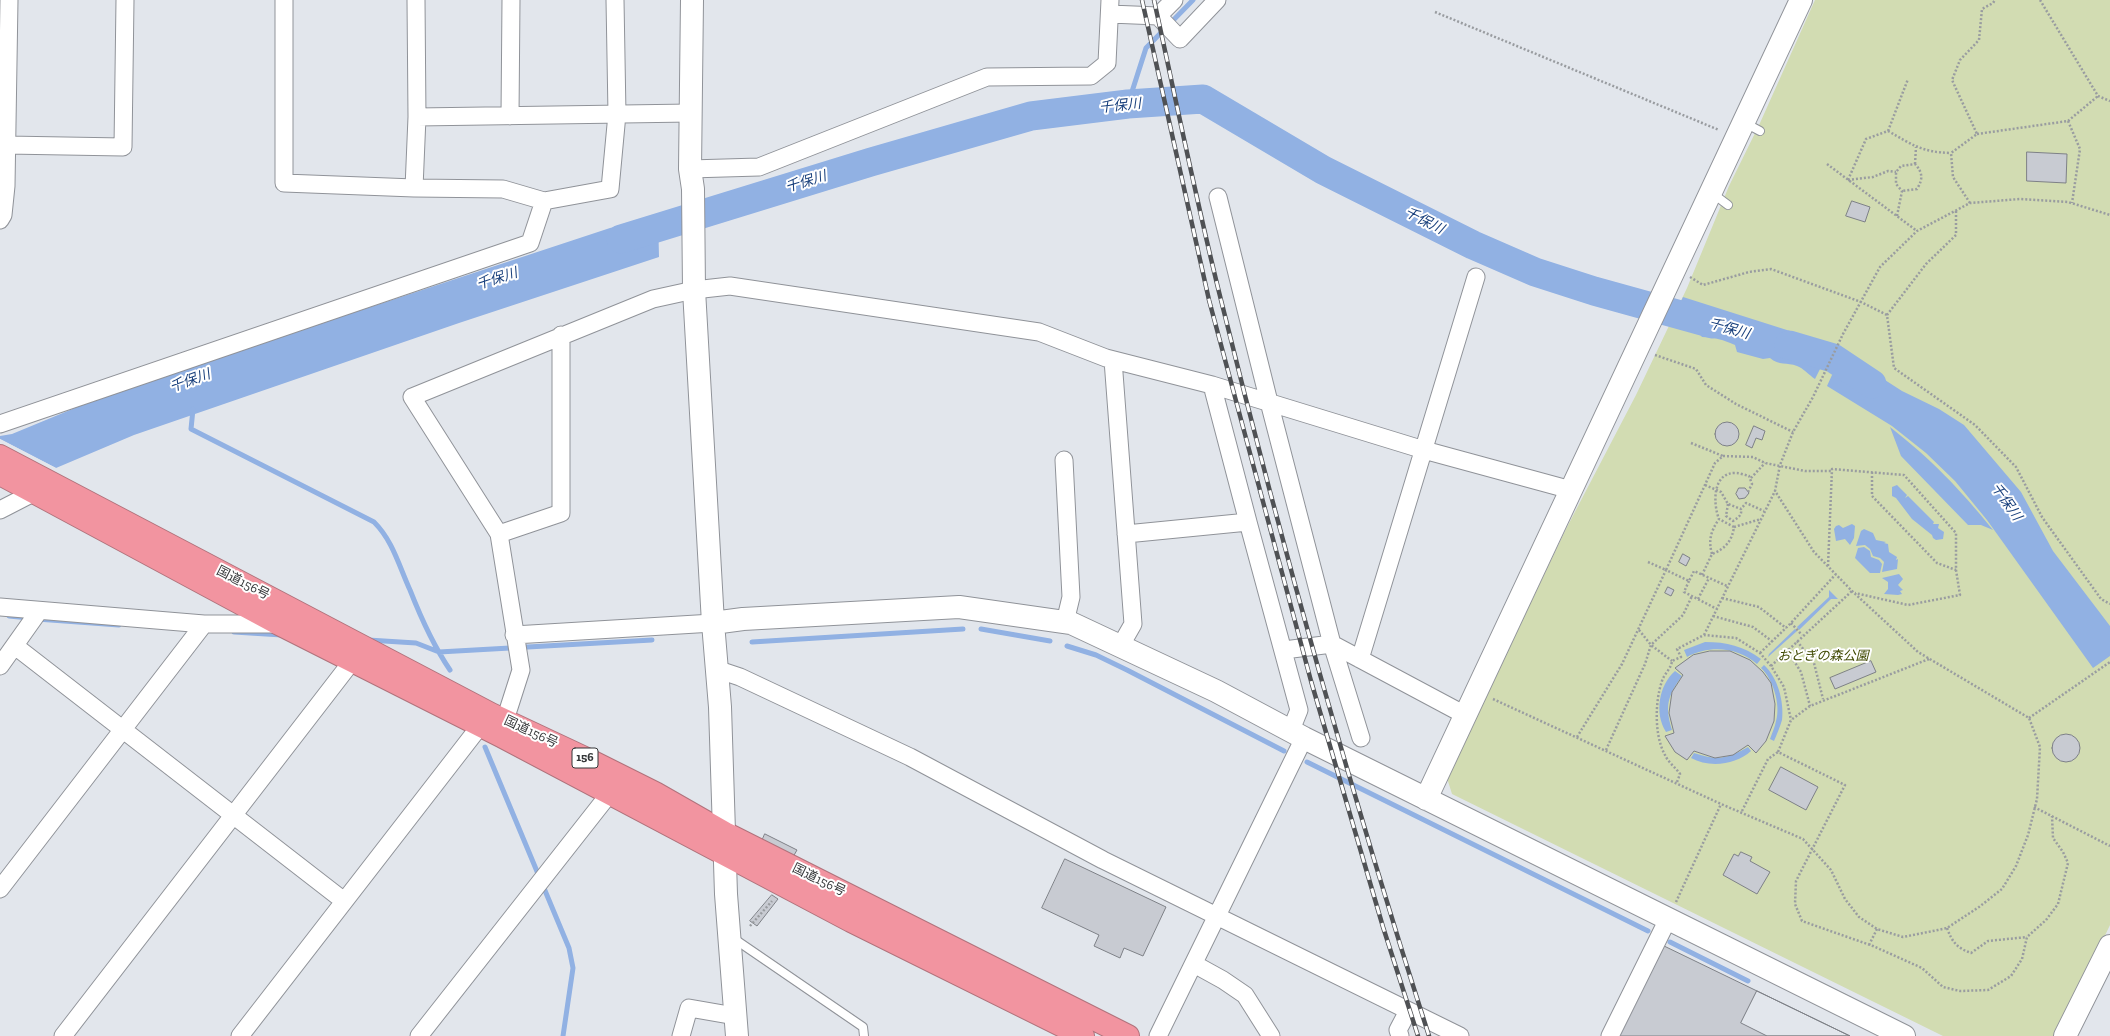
<!DOCTYPE html>
<html>
<head>
<meta charset="utf-8">
<style>
  body { margin:0 }
  canvas { display:block; background:#e2e6ec }
</style>
</head>
<body>
<canvas width="2110" height="1036"></canvas>
<script>
const g = document.querySelector('canvas').getContext('2d');
g.lineJoin = 'round';
function fillPath(path, color) { g.fillStyle = color; g.fill(path, 'evenodd'); }
function strokePath(path, color, width, dash) { g.strokeStyle = color; g.lineWidth = width; g.lineCap = dash ? 'butt' : 'round'; g.setLineDash(dash || []); g.stroke(path); }
function label(font, color, halo, rows, align = 'center') {
  g.font = font + ' "Zilla Slab","Noto Sans JP",serif'; g.lineWidth = 4; g.setLineDash([]); g.textBaseline = 'middle'; g.strokeStyle = halo; g.fillStyle = color; for (const [text, x, y, turn = 0] of rows) {
    g.save(); g.translate(x, y); g.rotate((+turn || 0) * Math.PI / 180); g.textAlign = isNaN(turn) ? turn : align; if (halo) g.strokeText(text, 0, 0); g.fillText(text, 0, 0); g.restore();
  }
}
fillPath(new Path2D(`
  M 1815,0 L 2110,0 L 2110,925 L 2057,1036 L 1943,1036 L 1452,794 L 1447,778 L 1566,529 L 1636,395 L 1687,288 L 1729,186 L 1760,123 Z`), '#d2dcb2');
fillPath(new Path2D(`
  M 658,216 L 659,257 L 459,323 L 134,435 L 56,468 L 0,439 L 0,436 L 12,434 L 116,391 L 610,228 Z
  M 1683,297 L 1812,338 L 1831,349 L 1826,359 L 1822,360 L 1821,367 L 1815,379 C 1809,375 1803,368 1797,366 C 1787,362 1779,366 1770,358 L 1763,359 L 1737,352 L 1735,345 C 1724,340 1714,337 1702,337 L 1697,331 L 1690,332 L 1670,325 Z
  M 1843,353 L 1902,391 L 1939,409 L 1964,425 L 2021,492 L 2053,551 L 2110,626 L 2110,656 L 2093,668 L 1987,520 L 1955,481 L 1926,453 L 1892,426 L 1827,386 L 1832,375 L 1837,373 L 1837,365 Z
  M 1890,427 C 1932,460 1959,488 1993,530 L 1981,525 L 1968,525 L 1901,456 Z
  M 1897,485 L 1907,495 L 1905,498 L 1908,496 L 1934,522 L 1933,524 L 1939,524 L 1938,528 L 1944,532 L 1943,539 L 1936,540 L 1933,538 L 1932,535 L 1912,519 L 1896,498 L 1892,496 L 1892,487 Z
  M 1852,524 L 1855,526 L 1854,538 L 1850,545 L 1845,539 L 1836,541 L 1834,529 L 1836,526 L 1839,525 L 1843,528 Z
  M 1864,529 L 1873,533 L 1876,540 L 1886,542 L 1884,543 L 1888,544 L 1889,552 L 1897,557 L 1896,560 L 1898,559 L 1897,569 L 1882,572 L 1884,562 L 1880,558 L 1873,556 L 1870,549 L 1865,545 L 1856,546 L 1861,531 Z
  M 1864,547 L 1870,551 L 1871,557 L 1879,560 L 1882,564 L 1880,573 L 1870,573 L 1855,558 L 1858,548 Z
  M 1899,574 L 1903,579 L 1898,585 L 1903,590 L 1900,591 L 1902,594 L 1898,595 L 1884,594 L 1888,589 L 1888,582 L 1882,578 Z
  M 1829,590 L 1838,599 L 1831,599 L 1799,630 L 1797,627 L 1829,597 Z
  M 1795,629 L 1797,631 L 1768,657 L 1769,654 Z
  M 1705,642 C 1727,642 1743,646 1761,659 L 1757,664 C 1737,647 1710,645 1687,657 L 1684,650 Z
  M 1764,665 C 1778,678 1784,701 1782,720 C 1780,727 1777,734 1774,741 L 1770,739 C 1772,733 1775,727 1776,721 C 1781,705 1773,679 1761,668 Z
  M 1675,671 L 1682,676 C 1667,697 1665,706 1672,730 L 1666,732 C 1654,713 1659,685 1675,671 Z
  M 1748,747 L 1751,751 C 1736,765 1709,768 1691,758 L 1694,753 C 1717,761 1727,759 1748,747 Z`), '#91b1e3');
fillPath(new Path2D(`
  M 0,439 L 56,468 L 59,470 L 56,470 L 0,442 Z`), '#e2e6ec');
strokePath(new Path2D(`
  M 1128,104 L 1146,48 L 1193,0
  M 193,409 L 191,429 L 374,522 C 393,541 399,566 410,590 C 421,618 433,645 450,670
  M 9,616 L 29,618
  M 37,619 L 119,625
  M 981,629 L 1050,641
  M 234,632 L 282,635
  M 368,640 L 416,643 L 439,652 L 652,640
  M 752,642 L 963,629
  M 1067,646 L 1096,655 L 1127,670 L 1284,751
  M 485,747 L 569,948 L 573,968 L 563,1036
  M 1307,762 L 1648,931
  M 1670,942 L 1748,981`), '#91b1e3', 5);
strokePath(new Path2D(`
  M 621,239 L 871,162 L 1031,116 L 1128,104 L 1203,99 L 1323,170 L 1473,245 L 1535,272 L 1594,291 L 1713,324
  M 1789,345 L 1833,358 L 1872,384`), '#91b1e3', 29);
const building = new Path2D(`
  M 2027,152 L 2067,154 L 2066,183 L 2027,181 Z
  M 1852,201 L 1870,207 L 1865,222 L 1846,216 Z
  M1715 434a12 12 0 1 1 24 0a12 12 0 1 1-24 0Z
  M 1754,426 L 1765,431 L 1762,440 L 1756,438 L 1752,448 L 1746,445 Z
  M 1739,488 L 1745,488 L 1749,493 L 1745,498 L 1739,499 L 1736,494 Z
  M 1683,554 L 1690,558 L 1686,566 L 1679,562 Z
  M 1668,587 L 1674,590 L 1671,596 L 1665,593 Z
  M 1710,651 L 1730,651 L 1750,660 L 1763,672 L 1771,683 L 1775,704 L 1774,721 L 1766,741 L 1756,753 L 1748,745 L 1733,755 L 1715,758 L 1694,751 L 1687,760 L 1675,752 L 1665,736 L 1674,733 L 1669,713 L 1672,692 L 1683,675 L 1675,668 L 1693,655 Z
  M 1871,661 L 1876,672 L 1835,689 L 1830,678 Z
  M2052 748a14 14 0 1 1 28 0a14 14 0 1 1-28 0Z
  M 1781,767 L 1818,787 L 1806,810 L 1769,790 Z
  M 765,834 L 797,850 L 793,857 L 762,841 Z
  M 1741,852 L 1752,857 L 1750,861 L 1770,872 L 1757,894 L 1723,875 L 1734,854 L 1738,856 Z
  M 1065,859 L 1166,907 L 1143,956 L 1124,948 L 1120,958 L 1094,946 L 1099,935 L 1042,908 Z
  M 772,895 L 778,899 L 757,926 L 750,921 Z
  M 1662,945 L 1850,1036 L 1616,1036 Z
  M 1757,991 L 1850,1036 L 1767,1036 L 1741,1023 Z`);
fillPath(building, '#c8cbd2');
strokePath(building, '#7e8187', 1);
const lane = new Path2D(`
  M 1745,123 L 1760,131
  M 1712,193 L 1728,205
  M 733,938 L 863,1027 L 864,1036`);
const street = new Path2D(`
  M 284,0 L 284,183 L 414,188 L 503,189 L 544,201 L 610,189 L 617,114 L 615,0
  M 1110,14 L 1158,16 L 1180,39 L 1217,0
  M 1158,16 L 1174,0
  M 510,116 L 511,0
  M 417,117 L 691,113
  M 7,145 L 123,147 L 125,0
  M 690,169 L 759,167 L 987,77 L 1091,76 L 1107,63 L 1110,0
  M 414,188 L 417,117 L 416,0
  M 1218,197 L 1269,402 L 1332,644 L 1465,715
  M 0,220 L 3,215 L 6,186 L 9,0
  M 1113,360 L 1133,624 L 1121,645
  M 0,424 L 530,243 L 544,201
  M 1064,460 L 1071,597 L 1065,622
  M 0,510 L 35,492
  M 1248,522 L 1299,710 L 1291,730
  M 499,534 L 561,513 L 561,335
  M 1126,534 L 1248,522 L 1212,385
  M 0,607 L 204,624 L 277,624
  M 514,635 L 713,623
  M 15,646 L 344,901
  M 1284,650 L 1332,644 L 1361,738
  M 1360,659 L 1476,277
  M 0,666 L 39,611
  M 716,669 L 740,677 L 910,757 L 1103,860 L 1460,1036
  M 505,720 L 521,670 L 499,534 L 412,397 L 653,299 L 694,290 L 730,286 L 1039,332 L 1106,358 L 1212,385 L 1424,450 L 1571,490
  M 0,889 L 204,624
  M 1194,964 L 1223,980 L 1245,995 L 1271,1036
  M 63,1036 L 353,660
  M 240,1036 L 480,726
  M 419,1036 L 610,793
  M 681,1036 L 689,1008 L 735,1016
  M 1158,1036 L 1304,738
  M 1400,1036 L 1398,1030 L 1408,1011
  M 1610,1036 L 1668,919`);
const secondary = new Path2D(`
  M 692,0 L 690,169 L 693,189 L 694,290 L 713,623 L 720,707 L 726,894 L 737,1036
  M 713,623 L 743,619 L 959,607 L 1071,623 L 1216,691 L 1304,738 L 1904,1036
  M 1426,799 L 1801,0
  M 2065,1036 L 2110,946`);
const highway = new Path2D(`
  M 0,456 L 491,714 L 589,760 L 655,793 L 725,833 L 1128,1036
  M 0,474 L 279,624 L 501,736 L 851,921 L 1083,1036`);
strokePath(lane, '#909399', 10);
strokePath(street, '#909399', 19);
strokePath(secondary, '#909399', 24);
strokePath(highway, '#b0737c', 24);
strokePath(new Path2D(`
  M 2040,0 L 2098,96 L 2110,101
  M 1435,12 L 1719,130
  M 2068,121 L 2080,149 L 2072,203
  M 1888,131 L 1908,79
  M 1977,134 L 2068,121 L 2098,96
  M 1827,164 L 1917,231
  M 1915,164 L 1916,147
  M 1848,180 L 1866,139 L 1888,131 C 1913,145 1921,152 1951,153
  M 1848,180 L 1873,177 L 1888,171 L 1896,172
  M 1970,203 L 1953,177 L 1951,153 L 1977,134 L 1952,80 L 1960,60 L 1979,40 L 1982,9 L 1993,3 L 1995,0
  M 1956,211 L 1956,235 L 1926,264 L 1887,315 L 1894,368 L 1975,425 L 2016,467 L 2042,517 L 2101,599 L 2110,604
  M 1897,216 L 1902,191 L 1896,184 L 1896,172 L 1901,166 L 1915,164 C 1923,173 1923,179 1917,189 L 1902,191
  M 1690,277 L 1703,285 L 1749,272 L 1771,269 L 1861,302 L 1887,315
  M 1655,355 L 1696,369 L 1706,385 L 1736,404 L 1793,432
  M 1691,443 L 1723,456
  M 1872,472 L 1872,496 L 1937,563 L 1956,570
  M 1751,478 L 1765,463
  M 1705,485 L 1721,492 L 1728,504 L 1741,509 L 1746,503 L 1764,511
  M 1728,504 L 1726,516 L 1733,521 C 1739,517 1742,515 1741,509
  M 1734,527 L 1761,519
  M 1712,554 C 1708,540 1711,531 1719,519
  M 1648,562 L 1666,570 L 1715,463 L 1723,456 L 1753,457 L 1765,463 L 1805,471 L 1832,471
  M 1828,566 L 1832,469 L 1904,475 L 1956,533 L 1956,570 L 1960,595 L 1908,605 L 1855,593
  M 1702,575 L 1712,554 C 1725,549 1732,541 1734,527 L 1719,519 C 1713,504 1712,472 1736,473 C 1740,473 1745,475 1749,476 L 1752,484 L 1748,492
  M 1689,581 L 1684,592 L 1717,609
  M 1722,598 L 1759,607 L 1786,628
  M 1698,599 L 1709,578
  M 1713,616 L 1753,627 L 1773,642
  M 1791,623 L 1802,635
  M 1639,630 L 1651,645 L 1672,661
  M 1704,635 L 1775,491
  M 1797,641 L 1814,663 L 1823,699
  M 1787,650 L 1801,672 L 1810,706
  M 1760,653 L 1791,623 L 1836,574
  M 1929,659 L 1810,706 L 1791,720 L 1778,752 L 1845,785 L 1796,881 L 1795,904 L 1802,921 L 1873,946 L 1922,968 L 1943,987 L 1960,991 L 1988,990 L 2011,976 L 2022,959 L 2027,937 L 2046,920 L 2058,904 L 2068,863 L 2063,852 L 2053,838 L 2052,816
  M 1771,666 L 1852,591
  M 1493,699 L 1721,804 L 1803,839 L 1831,870 L 1845,899 L 1859,917 L 1877,929 L 1903,937 L 1938,930 L 1947,928 L 1979,907 L 2002,889 L 2016,866 L 2028,835 L 2037,799 L 2040,747 L 2029,718 L 1918,652 L 1852,591 L 1814,552 L 1775,491 L 1780,465 L 1793,432 L 1813,397 L 1843,334 L 1880,267 L 1917,231 L 1970,203 L 2020,199 L 2068,202 L 2110,215
  M 2029,718 L 2110,662
  M 1577,737 L 1622,664 L 1666,570 L 1689,581 L 1694,571 L 1727,586
  M 1606,750 L 1645,664 L 1651,645 L 1683,615 L 1692,596
  M 1677,782 L 1680,774 C 1676,768 1668,762 1665,755 C 1654,735 1655,701 1662,681 C 1664,674 1671,669 1672,661 L 1681,657 L 1677,649 L 1704,635 L 1736,638 L 1760,653 L 1771,666 L 1784,687 L 1791,720
  M 2034,807 L 2110,846
  M 1742,811 L 1768,759 L 1778,752
  M 1676,902 L 1721,804
  M 750,926 L 772,901
  M 1947,928 C 1952,942 1957,948 1971,953 L 1988,941 L 2027,937
  M 1869,945 L 1877,929`), '#999ca0', 2.5, [2, 2]);
strokePath(lane, '#fff', 8);
strokePath(street, '#fff', 17);
strokePath(secondary, '#fff', 22);
strokePath(highway, '#f294a0', 22);
const rail = new Path2D(`
  M 1142,0 L 1209,300 L 1311,681 L 1383,927 L 1418,1036
  M 1154,0 C 1176,100 1196,200 1221,300 C 1282,547 1351,793 1429,1036`);
strokePath(rail, '#4f5154', 4.5);
strokePath(rail, '#fff', 3, [9]);
for (const [x, y, w] of [
  [585,758,26]
]) { const box = new Path2D(); box.roundRect(x - w / 2, y - 10, w, 20, 3); g.fillStyle = '#fff'; g.fill(box); strokePath(box, '#353739', 1); }
label('bold 12px', '#353739', null, [
  ["156",585,758]
]);
label('13px', '#353739', '#fff', [
  ["国道156号",243,583,27],
  ["国道156号",531,732,25],
  ["国道156号",819,880,26]
]);
label('italic 13px', '#404a03', '#fff', [
  ["おとぎの森公園",1823,656]
]);
label('italic 14px', '#1a417d', '#fff', [
  ["千保川",1120,106,-6],
  ["千保川",806,182,-17],
  ["千保川",1424,221,27],
  ["千保川",497,279,-18],
  ["千保川",1729,329,16],
  ["千保川",190,381,-20],
  ["千保川",2006,502,55]
]);
</script>
</body>
</html>
